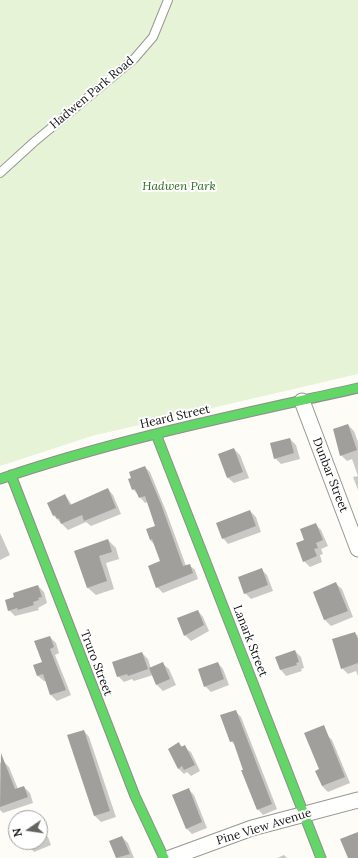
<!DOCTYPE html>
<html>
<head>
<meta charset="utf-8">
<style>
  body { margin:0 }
  #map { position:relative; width:358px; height:858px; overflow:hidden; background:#fdfcf7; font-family:Lora,serif }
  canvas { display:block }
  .north { position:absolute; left:8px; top:810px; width:40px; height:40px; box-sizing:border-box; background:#fff; border:1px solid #a0a0a0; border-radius:50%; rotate:257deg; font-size:11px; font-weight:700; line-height:16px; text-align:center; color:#111 }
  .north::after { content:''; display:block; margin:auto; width:14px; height:18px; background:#646362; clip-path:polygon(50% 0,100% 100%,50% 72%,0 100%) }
</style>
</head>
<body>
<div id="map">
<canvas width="358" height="858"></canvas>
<div class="north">N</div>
</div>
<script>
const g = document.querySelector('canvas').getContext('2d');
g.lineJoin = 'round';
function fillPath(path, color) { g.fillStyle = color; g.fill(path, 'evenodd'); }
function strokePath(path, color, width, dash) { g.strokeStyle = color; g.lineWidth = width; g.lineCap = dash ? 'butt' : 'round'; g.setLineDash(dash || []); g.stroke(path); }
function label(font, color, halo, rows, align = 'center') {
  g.font = font + ' Lora,serif'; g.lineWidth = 4; g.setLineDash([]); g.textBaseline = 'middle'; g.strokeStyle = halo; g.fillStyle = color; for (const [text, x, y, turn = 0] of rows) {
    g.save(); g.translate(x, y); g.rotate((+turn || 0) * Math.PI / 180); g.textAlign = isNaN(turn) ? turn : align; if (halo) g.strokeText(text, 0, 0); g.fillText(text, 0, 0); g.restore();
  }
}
fillPath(new Path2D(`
  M 0,0 L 358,0 L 358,374 L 92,436 L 0,466 Z`), '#e7f3d7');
fillPath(new Path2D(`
  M 348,425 L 354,431 L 358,442 L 358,490 L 353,477 L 358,476 L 352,459 L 347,461 L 341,455 Z
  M 290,439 L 296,445 L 300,459 L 281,464 L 275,458 Z
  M 234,449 L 240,455 L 249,478 L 234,483 L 228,478 L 219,454 Z
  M 145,467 L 150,472 L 166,511 L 186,566 L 189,565 L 195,570 L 198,579 L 163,593 L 157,587 L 161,562 L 154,544 L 150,540 L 156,527 L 148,502 L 145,503 L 133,489 Z
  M 108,489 L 113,495 L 121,514 L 91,526 L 86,522 L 68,530 L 54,516 L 49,504 L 65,495 L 72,505 Z
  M 250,511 L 256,517 L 261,532 L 228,544 L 223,538 Z
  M 315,524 L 321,530 L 328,546 L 321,549 L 323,554 L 320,555 L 322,562 L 310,567 L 304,561 L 305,540 Z
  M 0,533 L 10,555 L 0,560 Z
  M 108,540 L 116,548 L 119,559 L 106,563 L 114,589 L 96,595 L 88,588 L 76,551 Z
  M 261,569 L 267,575 L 273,591 L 251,599 L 245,593 Z
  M 336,584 L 342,589 L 353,617 L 331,626 L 325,620 L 314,592 Z
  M 38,586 L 44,592 L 47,603 L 38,608 L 39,610 L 15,616 L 9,610 Z
  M 198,611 L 203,617 L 209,631 L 191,641 L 185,635 Z
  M 355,633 L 358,636 L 358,676 L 356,671 L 348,674 L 342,668 Z
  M 50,637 L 56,643 L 59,653 L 55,655 L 71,695 L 57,701 L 51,695 L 46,681 L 44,681 L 38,676 Z
  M 295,651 L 301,657 L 304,668 L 301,669 L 302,671 L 286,676 L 281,670 L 276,657 Z
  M 142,653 L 148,659 L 151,669 L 163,664 L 169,669 L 176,685 L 163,691 L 157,685 L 153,675 L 134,681 L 132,679 L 124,682 L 118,676 Z
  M 218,663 L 223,669 L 229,685 L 211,692 L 205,686 Z
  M 235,711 L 241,717 L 277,809 L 263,815 L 258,809 L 237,747 L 231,741 Z
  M 84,731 L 89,737 L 116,817 L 101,822 L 95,816 L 68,736 Z
  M 326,734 L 332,740 L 350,783 L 328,792 L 322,786 L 320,770 Z
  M 179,744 L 191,752 L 200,771 L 191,776 L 187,772 L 184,774 L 178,768 Z
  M 3,761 L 9,767 L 18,789 L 24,787 L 30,793 L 33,803 L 3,813 L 0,810 L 0,763 Z
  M 188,789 L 194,795 L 207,828 L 192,834 L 186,828 Z
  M 40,831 L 42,831 L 48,837 L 51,845 L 34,852 L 26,842 L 40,842 Z
  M 122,837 L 128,843 L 134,858 L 117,858 L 110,842 Z
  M 284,855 L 287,858 L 277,858 Z`), '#0003');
fillPath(new Path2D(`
  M 348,424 L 357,450 L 340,456 L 333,429 Z
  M 290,438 L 294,453 L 274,459 L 270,443 Z
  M 234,448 L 243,472 L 227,478 L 218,454 Z
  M 145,466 L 161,504 L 183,566 L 190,564 L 193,573 L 156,588 L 148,566 L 160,561 L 152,539 L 150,540 L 146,529 L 155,526 L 145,496 L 139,498 L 135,489 L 132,490 L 128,479 L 131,478 L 129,472 Z
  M 108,488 L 116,508 L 84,521 L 82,515 L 61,524 L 59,518 L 57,519 L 55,515 L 53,516 L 47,503 L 65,494 L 70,505 Z
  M 250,510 L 256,526 L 222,539 L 216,523 Z
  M 316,523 L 323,540 L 316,543 L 318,548 L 314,549 L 317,556 L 303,562 L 296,543 L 304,540 L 300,529 Z
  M 108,539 L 112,552 L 99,556 L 107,581 L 87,588 L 74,551 Z
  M 262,568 L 268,585 L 244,594 L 238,577 Z
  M 336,582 L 348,611 L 324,620 L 313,592 Z
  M 38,585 L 42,597 L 38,598 L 39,600 L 33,602 L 34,605 L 18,610 L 17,608 L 8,611 L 5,600 L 14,597 L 13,593 Z
  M 198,610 L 204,625 L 184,636 L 177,618 Z
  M 355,632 L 358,640 L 358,663 L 341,669 L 332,639 Z
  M 50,636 L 54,647 L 50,649 L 66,690 L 50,695 L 43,674 L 37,676 L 33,665 L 42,662 L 34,641 Z
  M 295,650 L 299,662 L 296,663 L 297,665 L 280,670 L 275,657 Z
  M 142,652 L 148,669 L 128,676 L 127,674 L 117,677 L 112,662 Z
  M 163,662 L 170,679 L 156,685 L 149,668 Z
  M 218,662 L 224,679 L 204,687 L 198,669 Z
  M 236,710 L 272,804 L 257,810 L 241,770 L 243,770 L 233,741 L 230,742 L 220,715 Z
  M 324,725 L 345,777 L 322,786 L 315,771 L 319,769 L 304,733 Z
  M 84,730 L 110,811 L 94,816 L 67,735 Z
  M 179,742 L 181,747 L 185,745 L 195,765 L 184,770 L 182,766 L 178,769 L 168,749 Z
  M 1,753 L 15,789 L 24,786 L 28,797 L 0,807 Z
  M 189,788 L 202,822 L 186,829 L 172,795 Z
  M 358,832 L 358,858 L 348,858 L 340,839 Z
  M 122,836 L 130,854 L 116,858 L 109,841 Z`), '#a19f9c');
const lane = new Path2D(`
  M 0,173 L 34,142 L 134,59 L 153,37 L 168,0`);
const street = new Path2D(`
  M 302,401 L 358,549
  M 170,858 L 252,828 L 358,800`);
const fast = new Path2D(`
  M 156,434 L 321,858
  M 11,475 L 135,796 L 164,858
  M 0,479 C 117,439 237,415 358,388`);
strokePath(lane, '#979795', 10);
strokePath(street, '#979795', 17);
strokePath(fast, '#8e8d8b', 11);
strokePath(lane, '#fffffe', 8);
strokePath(street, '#fffffe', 15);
strokePath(fast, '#63d668', 9);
label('12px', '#111', '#fff', [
  ["Hadwen Park Road",92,93,-40],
  ["Heard Street",175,417,-13],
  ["Dunbar Street",330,475,69],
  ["Lanark Street",250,641,69],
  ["Truro Street",96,663,69],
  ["Pine View Avenue",264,827,-17]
]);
label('italic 12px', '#2f6b1f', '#fff', [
  ["Hadwen Park",179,187]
]);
</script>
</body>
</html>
